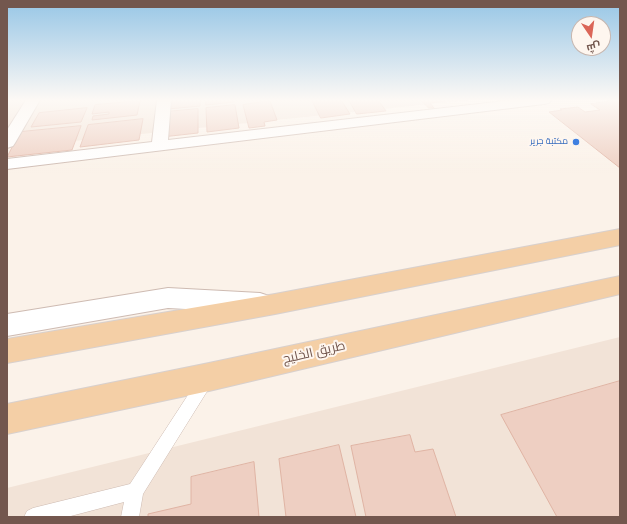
<!DOCTYPE html>
<html>
<head>
<meta charset="utf-8">
<style>
  body { margin:0 }
  #map { position:relative; width:627px; height:524px; overflow:hidden; background:#fbf2e9; font-family:Roboto,Cairo,sans-serif }
  canvas { display:block }
  .frame { position:absolute; inset:0; border:8px solid #73574e; pointer-events:none }
  .north { position:absolute; left:571px; top:16px; width:40px; height:40px; box-sizing:border-box; background:#fef6ef; border:1px solid #c6b6af; border-radius:50%; rotate:167deg; font-size:11px; font-weight:700; line-height:16px; text-align:center; color:#73574e }
  .north::after { content:''; display:block; margin:auto; width:14px; height:18px; background:#db6658; clip-path:polygon(50% 0,100% 100%,50% 72%,0 100%) }
</style>
</head>
<body>
<div id="map">
<canvas width="627" height="524"></canvas>
<div class="frame"></div>
<div class="north">ش</div>
</div>
<script>
const g = document.querySelector('canvas').getContext('2d');
g.lineJoin = 'round';
function fillPath(path, color) { g.fillStyle = color; g.fill(path, 'evenodd'); }
function strokePath(path, color, width, dash) { g.strokeStyle = color; g.lineWidth = width; g.lineCap = dash ? 'butt' : 'round'; g.setLineDash(dash || []); g.stroke(path); }
function label(font, color, halo, rows, align = 'center') {
  g.font = font + ' Roboto,Cairo,sans-serif'; g.lineWidth = 4; g.setLineDash([]); g.textBaseline = 'middle'; g.strokeStyle = halo; g.fillStyle = color; for (const [text, x, y, turn = 0] of rows) {
    g.save(); g.translate(x, y); g.rotate((+turn || 0) * Math.PI / 180); g.textAlign = isNaN(turn) ? turn : align; if (halo) g.strokeText(text, 0, 0); g.fillText(text, 0, 0); g.restore();
  }
}
fillPath(new Path2D(`
  M 7,100 L 469,100 L 7,148 Z
  M 620,337 L 620,517 L 7,517 L 7,488 Z`), '#f2e3d7');
const building = new Path2D(`
  M 169,100 L 200,100 L 200,106 L 168,109 Z
  M 206,100 L 234,100 L 234,102 L 206,105 Z
  M 312,100 L 341,100 L 350,114 L 321,118 Z
  M 349,100 L 378,100 L 386,111 L 357,114 Z
  M 421,100 L 451,100 L 430,103 L 434,108 L 429,108 Z
  M 620,100 L 620,168 L 549,112 L 562,110 L 560,109 L 578,107 L 585,112 L 600,110 L 591,104 Z
  M 140,101 L 137,115 L 92,120 L 93,116 L 109,114 L 109,112 L 92,114 L 95,105 Z
  M 270,101 L 277,120 L 264,122 L 265,126 L 249,128 L 243,105 Z
  M 235,105 L 239,128 L 207,132 L 206,108 Z
  M 87,108 L 81,122 L 31,127 L 39,113 Z
  M 198,109 L 198,133 L 162,137 L 165,112 Z
  M 143,119 L 139,140 L 80,147 L 88,125 Z
  M 81,126 L 72,150 L 7,157 L 20,132 Z
  M 620,381 L 620,517 L 557,517 L 501,415 Z
  M 410,435 L 415,452 L 433,449 L 456,517 L 366,517 L 351,446 Z
  M 339,445 L 356,517 L 286,517 L 279,459 Z
  M 254,462 L 259,517 L 148,517 L 148,514 L 191,504 L 191,477 Z`);
fillPath(building, '#eecfc2');
strokePath(building, '#e0b4a4', 1);
const service = new Path2D(`
  M 206,373 L 211,375 L 213,380 L 211,385 L 143,494 L 139,517 L 121,517 L 124,502 L 67,517 L 24,517 L 27,511 L 33,508 L 130,484 L 201,375 Z`);
const minor = new Path2D(`
  M 26,100 L 40,100 L 15,143 L 13,146 L 7,148 L 7,130 Z
  M 157,100 L 171,100 L 168,140 L 513,100 L 551,100 L 549,103 L 544,104 L 7,169 L 7,159 L 152,142 Z
  M 168,288 L 260,293 L 269,296 L 272,303 L 269,310 L 260,313 L 168,308 L 7,336 L 7,314 Z`);
const primary = new Path2D(`
  M 620,229 L 620,245 L 275,314 L 7,363 L 7,339 L 275,294 Z
  M 620,276 L 620,294 L 209,391 L 7,434 L 7,404 L 209,363 Z`);
strokePath(service, '#cebbb2', 1);
strokePath(minor, '#cebbb2', 2);
strokePath(primary, '#d8d0cd', 2);
fillPath(service, '#fff');
fillPath(minor, '#fff');
fillPath(primary, '#f4cfa6');
const sky = g.createLinearGradient(0, 0, 0, 173);
sky.addColorStop(0, '#97c6e6');
sky.addColorStop(0.58, '#fdf9f5');
sky.addColorStop(1, '#fdf9f500');
g.fillStyle = sky;
g.fillRect(0, 0, 627, 173);
for (const [x, y, r, color] of [
  [576,142,4,"#3f7fe0"]
]) { const dot = new Path2D(); dot.arc(x, y, r, 0, 2 * Math.PI); g.fillStyle = color; g.fill(dot); strokePath(dot, '#fef6ef', 1.5); }
label('9px', '#366cbe', '#fef6ef', [
  ["مكتبة جرير",568,142]
], 'right');
label('13px', '#73574e', '#fef6ef', [
  ["طريق الخليج",314,353,-13]
]);
</script>
</body>
</html>
